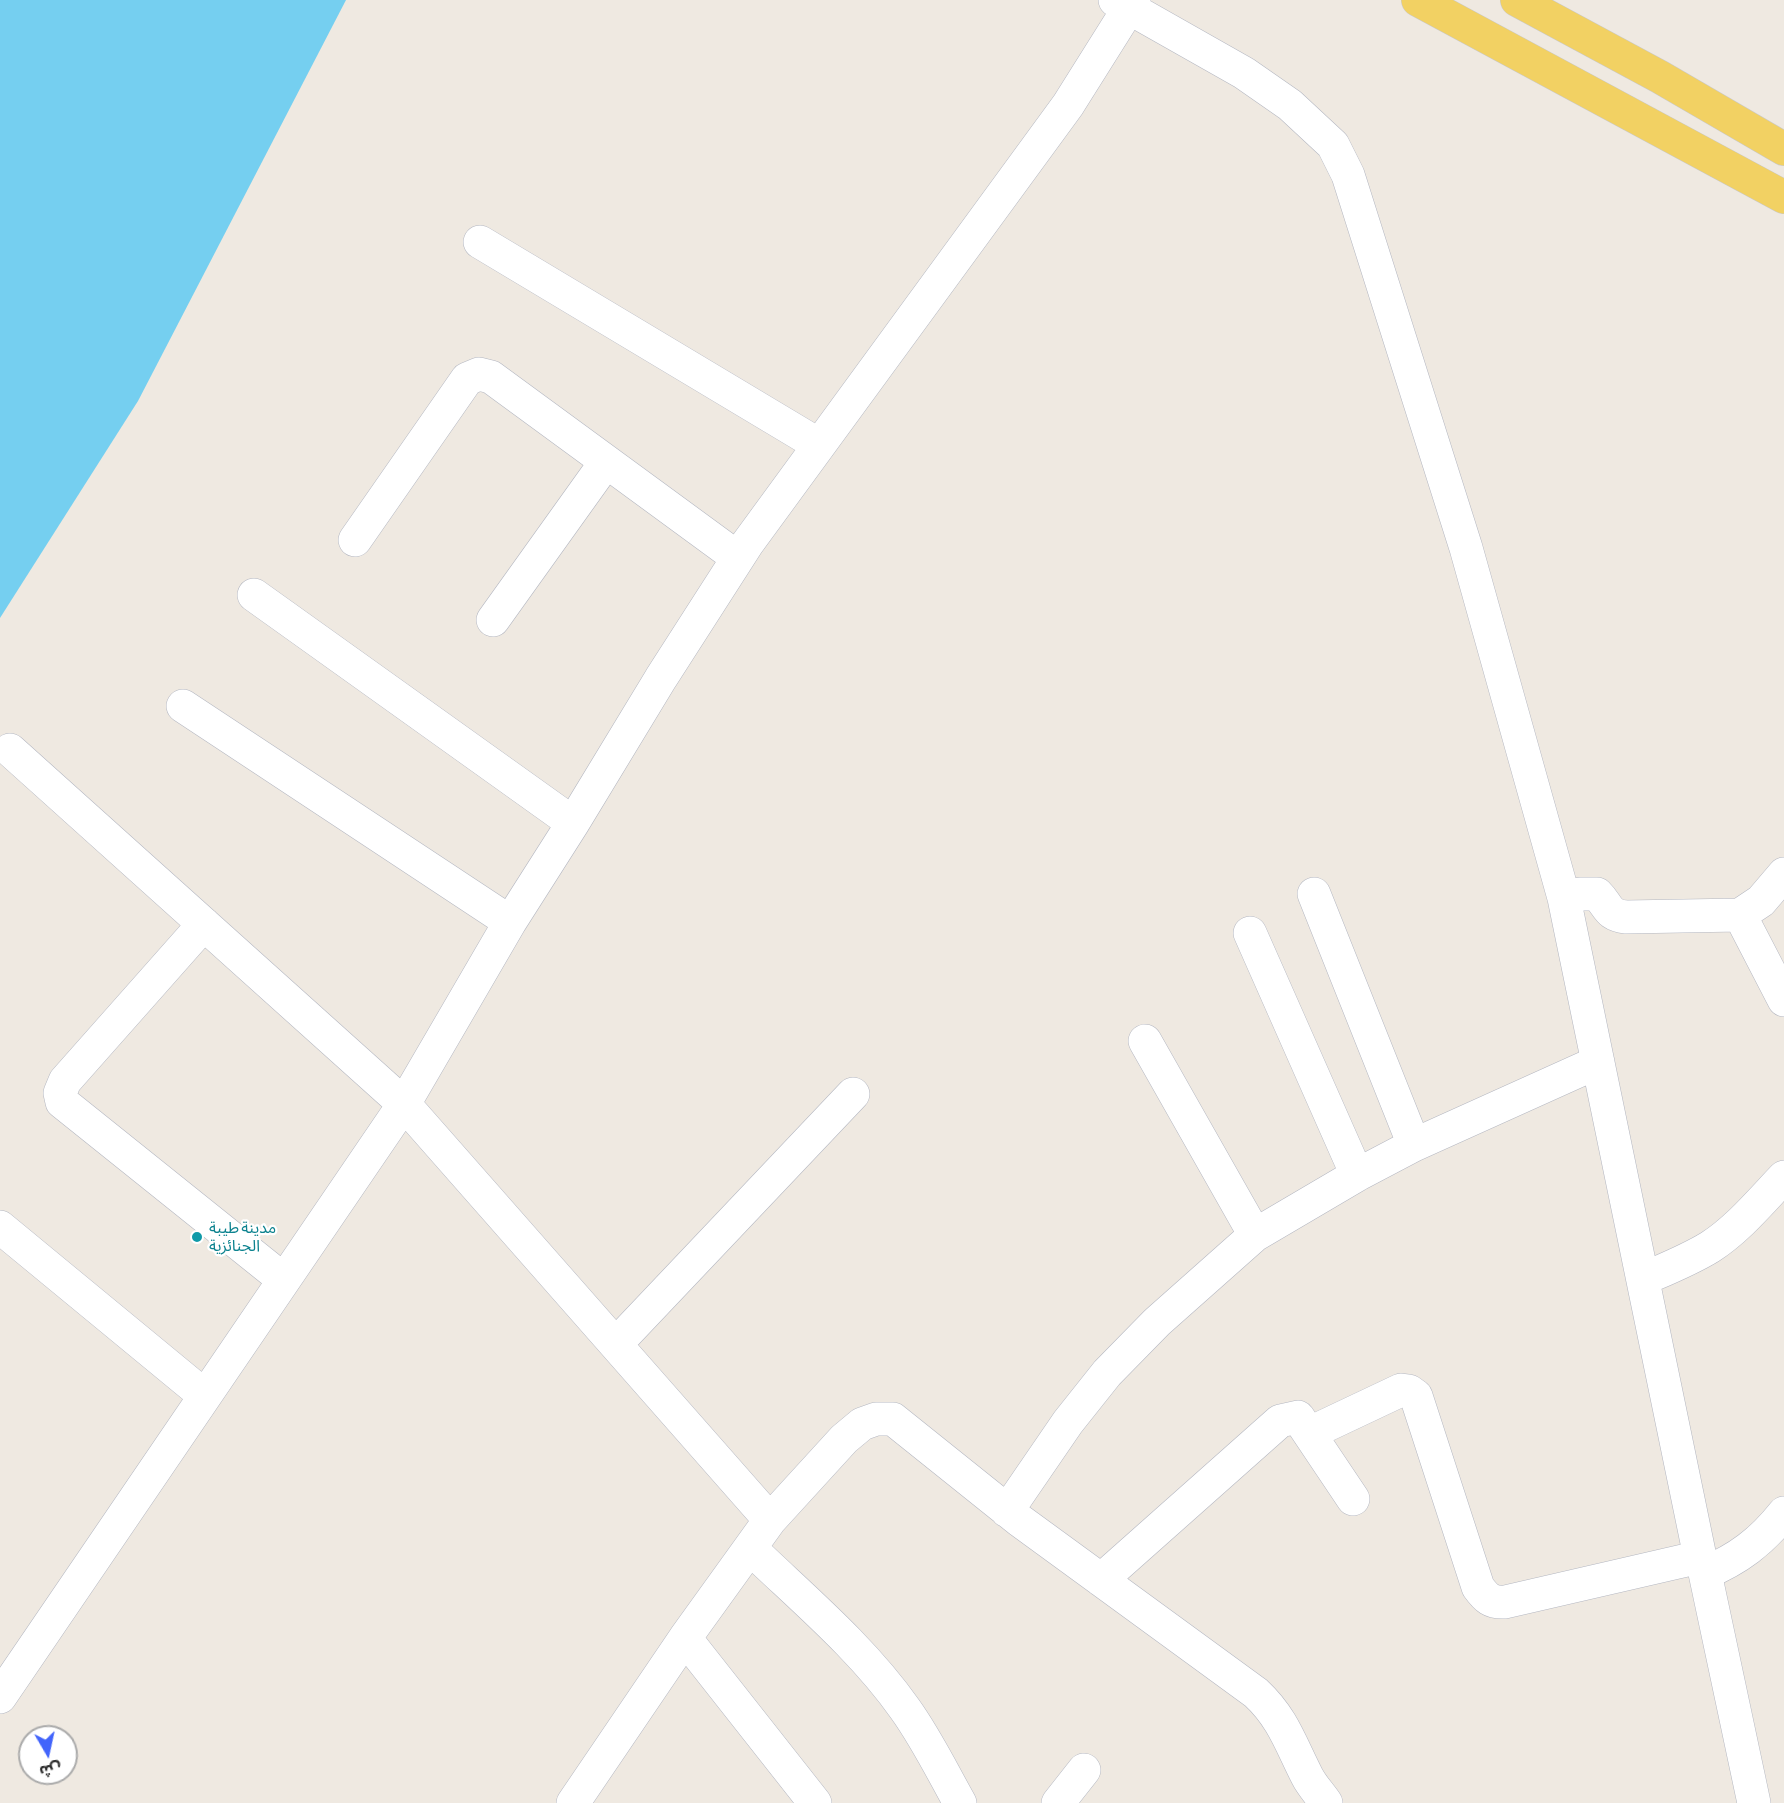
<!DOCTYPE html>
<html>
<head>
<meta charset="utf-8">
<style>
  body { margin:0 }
  #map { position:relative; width:1784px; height:1803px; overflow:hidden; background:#efe9e1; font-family:"Asap Condensed","Noto Sans Arabic",sans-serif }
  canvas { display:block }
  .north { position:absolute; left:18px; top:1725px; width:60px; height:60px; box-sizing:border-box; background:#fff; border:2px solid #ababab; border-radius:50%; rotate:171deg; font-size:16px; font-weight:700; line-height:24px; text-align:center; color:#2e2e2e }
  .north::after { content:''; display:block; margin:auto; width:21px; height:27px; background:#4264fb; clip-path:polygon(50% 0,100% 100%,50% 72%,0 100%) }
</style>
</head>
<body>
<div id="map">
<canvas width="1784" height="1803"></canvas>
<div class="north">ش</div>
</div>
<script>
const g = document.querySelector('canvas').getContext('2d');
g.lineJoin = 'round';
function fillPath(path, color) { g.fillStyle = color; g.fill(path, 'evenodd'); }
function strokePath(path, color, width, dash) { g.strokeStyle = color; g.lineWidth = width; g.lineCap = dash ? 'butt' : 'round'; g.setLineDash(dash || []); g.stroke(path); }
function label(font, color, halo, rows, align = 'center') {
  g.font = font + ' "Asap Condensed","Noto Sans Arabic",sans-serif'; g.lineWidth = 4.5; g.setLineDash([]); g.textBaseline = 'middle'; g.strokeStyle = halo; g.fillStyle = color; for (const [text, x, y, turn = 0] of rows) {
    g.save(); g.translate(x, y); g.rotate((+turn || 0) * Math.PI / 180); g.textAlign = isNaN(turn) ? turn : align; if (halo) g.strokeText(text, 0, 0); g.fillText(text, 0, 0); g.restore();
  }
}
fillPath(new Path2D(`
  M 0,0 L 346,0 L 138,401 L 0,618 Z`), '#75cff0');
const minor = new Path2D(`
  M 1115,0 L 1244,73 L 1290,105 L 1333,145 L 1348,175 L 1466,548 L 1564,898 L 1700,1557 L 1705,1573 L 1754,1803
  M 480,242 L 819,445
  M 355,540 L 467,379 L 479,374 L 491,377 L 738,558
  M 254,595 L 573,823
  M 493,620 L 606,462
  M 183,706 L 510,922
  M 10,750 L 404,1104 L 770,1520
  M 1314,894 L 1414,1145
  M 1564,898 L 1580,894 L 1597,894 C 1609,906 1607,915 1626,917 L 1740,915 L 1761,901 L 1784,874
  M 1740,915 L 1784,1000
  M 204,924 L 65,1081 L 60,1093 L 62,1102 L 284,1280
  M 1250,933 L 1357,1175
  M 1145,1041 L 1255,1235
  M 0,1227 L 205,1396
  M 1643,1279 C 1666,1269 1689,1260 1710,1247 C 1738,1229 1761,1201 1784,1177
  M 616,1344 L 853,1094
  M 1310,1433 L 1401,1390 L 1409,1391 L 1416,1396 L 1478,1587 C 1486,1598 1491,1603 1505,1602 L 1700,1557
  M 1007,1511 L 1068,1422 L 1107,1373 L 1157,1322 L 1255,1235 L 1357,1175 L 1414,1145 L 1598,1062
  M 750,1548 C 803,1599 862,1648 905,1709 C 926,1738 942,1771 960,1803
  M 1705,1573 C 1738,1559 1761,1542 1784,1513
  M 1101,1580 L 1280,1421 L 1298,1417 L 1353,1499
  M 685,1638 L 815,1803
  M 0,1697 L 404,1104 L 510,922 L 573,823 L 661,678 L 747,544 L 1068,105 L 1134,0
  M 573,1803 L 685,1638 L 770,1520 L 844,1439 L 862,1424 L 876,1419 L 893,1419 L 1019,1520 L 1256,1693 C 1283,1718 1291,1745 1307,1776 C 1312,1786 1320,1794 1326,1803
  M 1058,1803 L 1084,1770`);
const major = new Path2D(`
  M 1418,0 L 1784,197
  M 1517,0 L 1660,77 L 1784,149`);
strokePath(minor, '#b4b7c1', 34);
strokePath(major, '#c9c9c9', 34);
strokePath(minor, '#fff', 33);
strokePath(major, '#f2d163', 33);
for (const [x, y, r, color] of [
  [197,1237,6,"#0f9aa8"]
]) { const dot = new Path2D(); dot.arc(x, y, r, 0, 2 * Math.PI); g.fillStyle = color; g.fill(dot); strokePath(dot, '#fff', 2); }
label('16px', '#0d838f', '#fff', [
  ["مدينة طيبة",209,1228],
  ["الجنائزية",209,1246]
], 'left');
</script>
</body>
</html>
